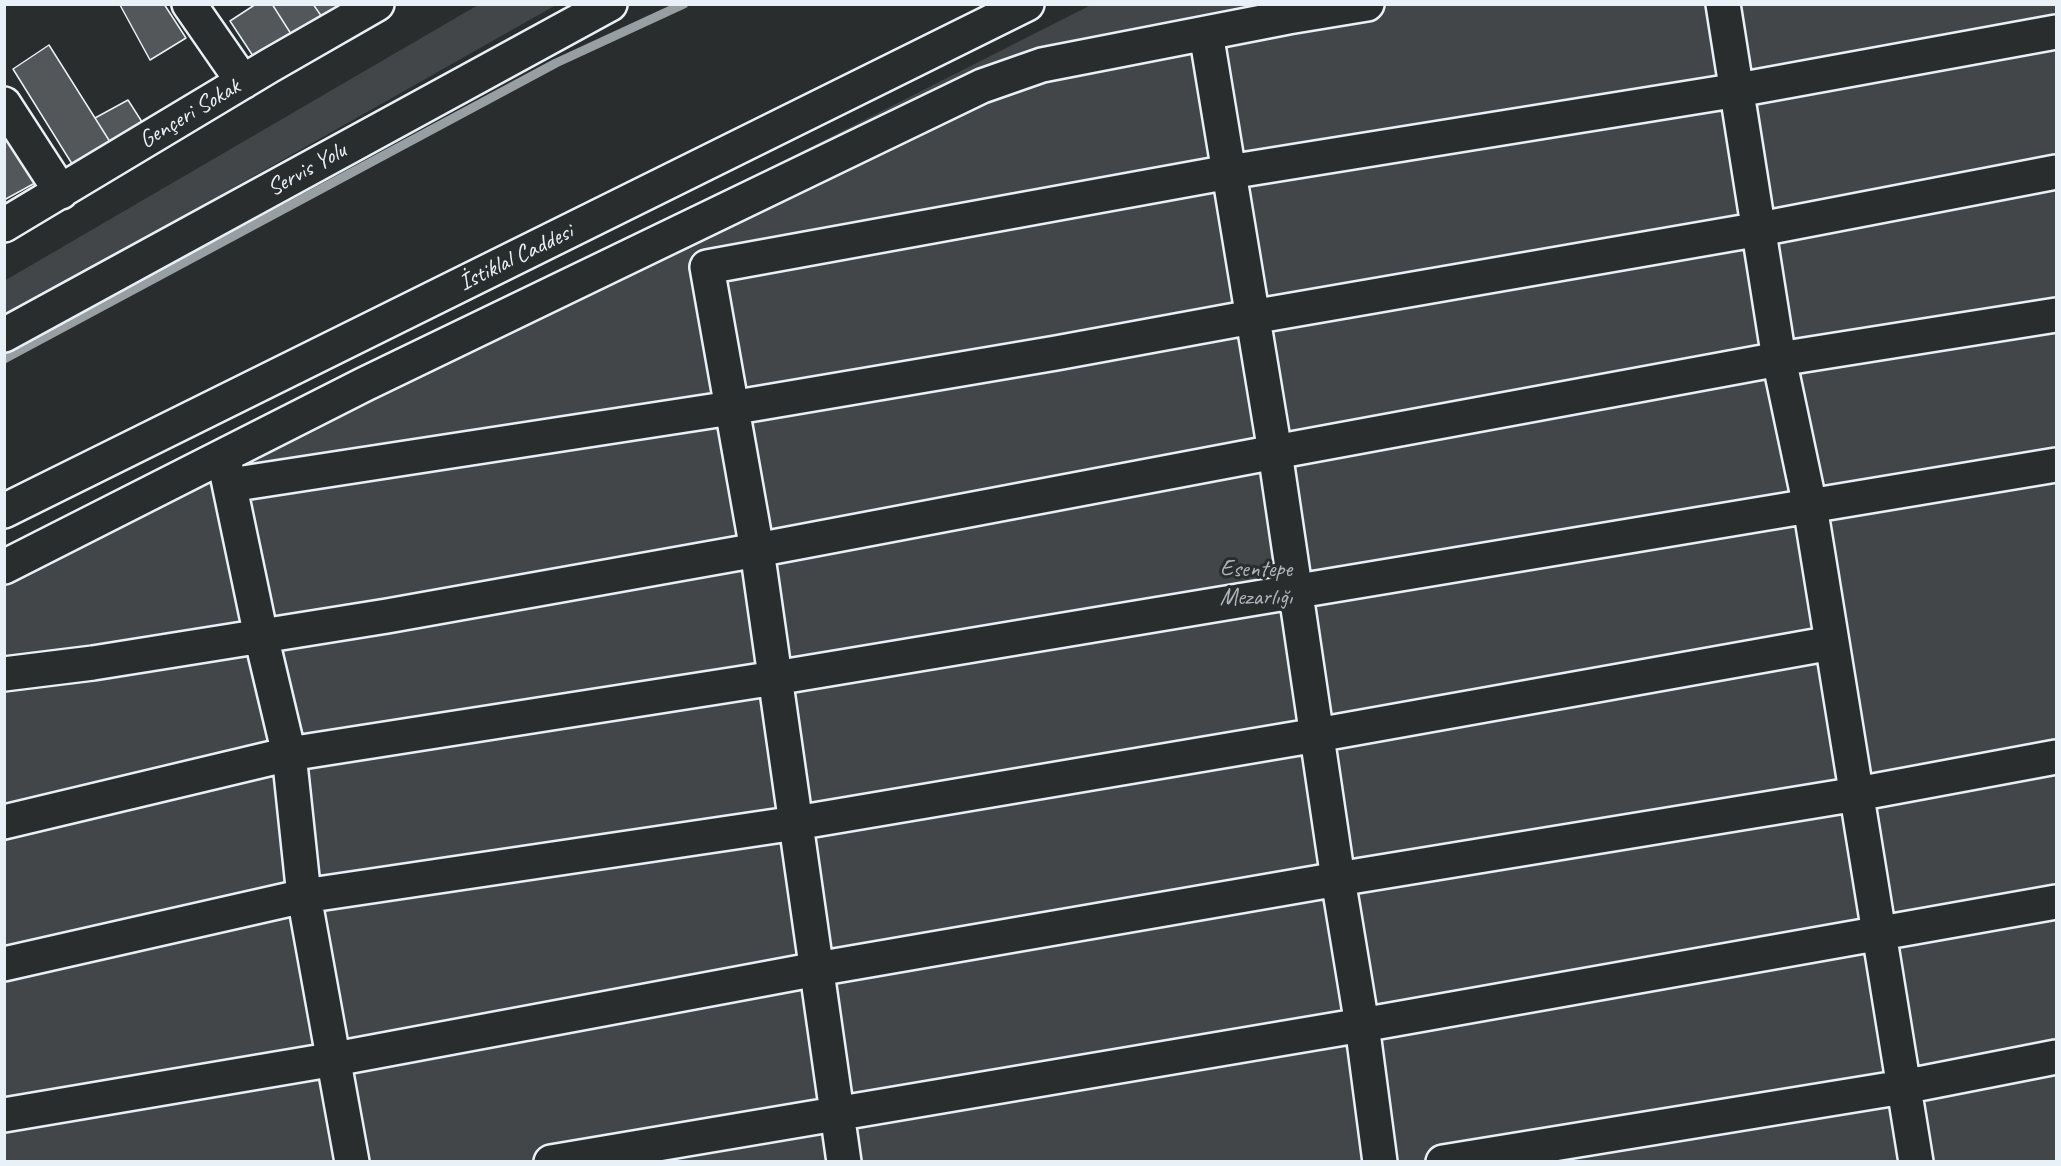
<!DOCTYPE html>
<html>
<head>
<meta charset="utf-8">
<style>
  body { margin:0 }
  #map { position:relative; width:2061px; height:1166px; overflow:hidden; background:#2a2d2e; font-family:Caveat,sans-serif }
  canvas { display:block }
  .frame { position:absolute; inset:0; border:6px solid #e8f1f8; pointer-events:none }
</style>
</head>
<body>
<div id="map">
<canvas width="2061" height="1166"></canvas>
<div class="frame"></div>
</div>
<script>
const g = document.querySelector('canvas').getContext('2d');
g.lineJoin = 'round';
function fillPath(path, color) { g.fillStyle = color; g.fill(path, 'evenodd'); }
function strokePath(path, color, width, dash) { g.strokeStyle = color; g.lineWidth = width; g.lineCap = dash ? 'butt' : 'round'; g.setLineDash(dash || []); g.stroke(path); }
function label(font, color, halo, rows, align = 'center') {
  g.font = font + ' Caveat,sans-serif'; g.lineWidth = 6; g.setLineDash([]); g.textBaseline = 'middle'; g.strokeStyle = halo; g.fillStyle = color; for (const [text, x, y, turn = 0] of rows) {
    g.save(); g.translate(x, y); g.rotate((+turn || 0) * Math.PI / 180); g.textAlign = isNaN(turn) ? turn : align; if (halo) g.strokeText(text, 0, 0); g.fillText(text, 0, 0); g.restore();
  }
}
fillPath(new Path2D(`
  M 478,5 L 556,5 L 5,317 L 4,281 Z
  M 1091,5 L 2056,5 L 2056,1161 L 5,1161 L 4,556 Z`), '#424648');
strokePath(new Path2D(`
  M 4,359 L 556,63 L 684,4`), '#989fa3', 9);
const building = new Path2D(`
  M 164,4 L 186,38 L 150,60 L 120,5 Z
  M 256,4 L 272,4 L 293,37 L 255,59 L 230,21 Z
  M 272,4 L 313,4 L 324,20 L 293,37 Z
  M 313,4 L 348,4 L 324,20 Z
  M 49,45 L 112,145 L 74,167 L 13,69 Z
  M 128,100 L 144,125 L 112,145 L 95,118 Z
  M 4,135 L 35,183 L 4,200 Z`);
fillPath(building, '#535759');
strokePath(building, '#e8f1f8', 1.5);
const minor = new Path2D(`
  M 189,4 L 243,82
  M 1723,4 L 1779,359 L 1810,506 L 1916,1162
  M 1206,33 L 1275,452 L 1338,879 L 1362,1025 L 1380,1162
  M 4,104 L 61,192
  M 4,225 L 269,66 L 377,4
  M 4,335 L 610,4
  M 225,464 L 261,636 L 289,754 L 304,896 L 352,1162
  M 230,485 L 731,408 L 1056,353 L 1252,317 L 1760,229 L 2056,172
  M 4,511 L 1027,4
  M 4,567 L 365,384 L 982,86 L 1042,65 L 1288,17 L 1367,4
  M 4,674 L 93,663 L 387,616 L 757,550 L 1275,452 L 1779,359 L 2056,315
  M 4,822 L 289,754 L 775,678 L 2056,465
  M 4,964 L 304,896 L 796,823 L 1317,735 L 1832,643
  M 4,1115 L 335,1059 L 817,969 L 1338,879 L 1857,794 L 2056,757
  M 551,1162 L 1362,1025 L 2056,902
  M 844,1162 L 757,550 L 707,267 L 1229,172 L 1738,90 L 2056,32
  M 1443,1162 L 1903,1087 L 2056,1057`);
strokePath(minor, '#e8f1f8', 38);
strokePath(minor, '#2a2d2e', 33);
label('24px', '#e8f1f8', '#2a2d2e', [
  ["Gençeri Sokak",190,114,-31],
  ["Servis Yolu",307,170,-29],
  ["İstiklal Caddesi",516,258,-26]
]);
label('24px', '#aeb5ba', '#2a2d2e', [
  ["Esentepe",1256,570],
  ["Mezarlığı",1256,598]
]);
</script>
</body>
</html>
